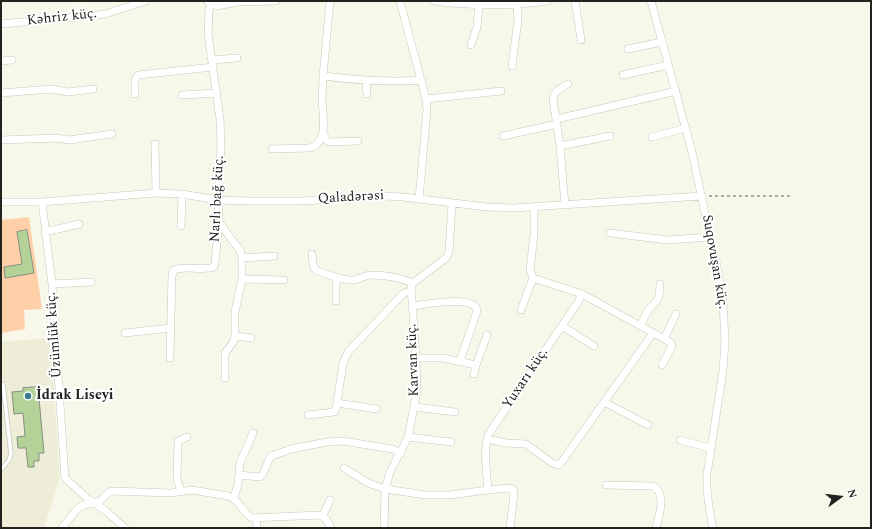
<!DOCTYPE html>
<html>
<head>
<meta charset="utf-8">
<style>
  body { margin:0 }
  #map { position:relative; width:872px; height:529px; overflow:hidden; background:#f8f8ea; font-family:Spectral,serif }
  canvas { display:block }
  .frame { position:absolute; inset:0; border:2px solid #22231e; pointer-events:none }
  .north { position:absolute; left:820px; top:477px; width:40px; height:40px; -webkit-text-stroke:3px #fff; paint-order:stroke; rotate:75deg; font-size:11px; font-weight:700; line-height:16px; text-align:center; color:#22231e }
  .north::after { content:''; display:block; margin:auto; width:14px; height:18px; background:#22231e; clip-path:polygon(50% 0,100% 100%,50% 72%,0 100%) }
</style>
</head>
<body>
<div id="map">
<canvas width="872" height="529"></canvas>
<div class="frame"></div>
<div class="north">N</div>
</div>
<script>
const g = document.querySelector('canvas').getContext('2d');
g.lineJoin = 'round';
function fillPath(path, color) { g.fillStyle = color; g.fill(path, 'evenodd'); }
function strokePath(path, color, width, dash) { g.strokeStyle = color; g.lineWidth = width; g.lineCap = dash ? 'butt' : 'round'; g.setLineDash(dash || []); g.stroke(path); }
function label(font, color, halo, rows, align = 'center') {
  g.font = font + ' Spectral,serif'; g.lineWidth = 4; g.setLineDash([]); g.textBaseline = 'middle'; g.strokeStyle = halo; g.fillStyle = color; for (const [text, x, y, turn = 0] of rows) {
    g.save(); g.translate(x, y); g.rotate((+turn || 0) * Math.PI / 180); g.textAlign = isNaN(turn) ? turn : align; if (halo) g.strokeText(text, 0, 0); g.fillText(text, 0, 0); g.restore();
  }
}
fillPath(new Path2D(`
  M 50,338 L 60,477 L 44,528 L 1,528 L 1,342 Z`), '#ededd8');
fillPath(new Path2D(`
  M 29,217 L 42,309 L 24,310 L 25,329 L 1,333 L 1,220 Z`), '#ffd0a8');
const building = new Path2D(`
  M 27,230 L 34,273 L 5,278 L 4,267 L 22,264 L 17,232 Z
  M 38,387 L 44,453 L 39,453 L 39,461 L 34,461 L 34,467 L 28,467 L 26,448 L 18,448 L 17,437 L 25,436 L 23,413 L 14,414 L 12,392 L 23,391 L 23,388 Z`);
fillPath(building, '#b4d197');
strokePath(building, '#888f83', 1);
const service = new Path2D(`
  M 1,470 L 9,460 L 11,454 L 3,384`);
const minor = new Path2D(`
  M 207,1 L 217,6 L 237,2 L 276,1
  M 330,1 L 323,76 C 356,80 388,83 422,80
  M 400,1 L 426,99 L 427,110 L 419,199
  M 434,1 C 469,6 513,6 547,1
  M 575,1 L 581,40
  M 651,1 L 692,152 L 710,237 L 717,266 L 723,303 L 725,340 L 723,371 L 707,474 C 706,493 709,510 713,528
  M 1,24 L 89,16 L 105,14 L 146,1
  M 471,45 L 477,27 L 479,4
  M 628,49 L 662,42
  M 212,60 L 237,58
  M 1,61 L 12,60
  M 512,66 L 518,20 L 517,5
  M 623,75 L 668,65
  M 366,81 L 367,94
  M 1,93 L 51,89 L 68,92 L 93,89
  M 135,94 L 135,80 L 138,75 L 213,67
  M 182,95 L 217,93
  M 426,99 L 501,91
  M 557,119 L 676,91
  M 323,133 L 327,141 L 330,142 L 358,141
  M 503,136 L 557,124
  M 652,137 L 686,128
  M 1,140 L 56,138 L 69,140 L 112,134
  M 155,144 L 156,193
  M 560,146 L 610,136
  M 272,149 L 309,148 C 329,144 323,115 322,101 C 322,93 323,85 323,76
  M 1,202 L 42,202 L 156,193 L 182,194 L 218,200 L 248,201 L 302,201 L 385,196 L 403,197 L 487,207 L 513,208 L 702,196
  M 42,202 L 52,284 L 65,478 L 88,499 L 106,511 L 125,528
  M 565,205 L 560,146 L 553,99 C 555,90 561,88 568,84
  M 219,222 L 235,244 L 240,250 L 242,258 L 242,279 L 235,312 L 235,336 L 234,341 L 225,353 L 225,378
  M 181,226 L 182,194
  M 45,232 L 79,224
  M 610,233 L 668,240 L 710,237
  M 312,254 C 313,258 312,266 315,269 C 320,273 346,281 353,280 C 359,280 364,275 371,275 C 384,275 401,278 413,283
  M 242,258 L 274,256
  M 242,279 L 284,280
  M 52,284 L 91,282
  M 582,294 L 670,342 L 672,345 L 671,348 L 662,365
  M 336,301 L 336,277
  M 412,306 C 423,305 476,294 477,311 L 460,361
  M 521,310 L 533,278
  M 562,326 L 594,346
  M 640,326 L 649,309 L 656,302 L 659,297 L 660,284
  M 125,333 L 171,328
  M 235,336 L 251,338
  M 664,339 L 676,314
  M 170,358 L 172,275 L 174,270 C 186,265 201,271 214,267 L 215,263 L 219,222 L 218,200 L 221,145 L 220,119 L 208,34 L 209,10 L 211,4
  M 416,358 L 443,358 L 476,365
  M 474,374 L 476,365 L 487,335
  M 604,402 L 648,425
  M 337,403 L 376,409
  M 415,407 L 455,412
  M 308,415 L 334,412 L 336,409 L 343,363 L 348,352 L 400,297 L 404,293 L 411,291
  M 408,437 L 451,442
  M 487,439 L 506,443 L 526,444 L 552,463 L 558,465 L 561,463 L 653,333
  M 680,440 L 710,448
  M 344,468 L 368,483 L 385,489 L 426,495 L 449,495 L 488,490 C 487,473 483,452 488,435 L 578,302 L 582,294 L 533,278 L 530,270 L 534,234 L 534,207
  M 239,475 L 260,477 L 263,474 L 270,457 L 274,455 L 291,449 L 327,442 L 340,441 L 349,442 L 392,449 L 401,453
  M 606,485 L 653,486 C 667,493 659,516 656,528
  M 488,490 L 510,488 L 513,489 L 514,494 L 510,528
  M 181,491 L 177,479 L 178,441 L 187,437
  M 234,498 L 238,484 L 240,463 L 253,433
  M 323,515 L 330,500
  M 256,518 L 257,528
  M 62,528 L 78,508 L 84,505 L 100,501 L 109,492 L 112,491 L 171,493 L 192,490 L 228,496 C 240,500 242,512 252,518 L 320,515 L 326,519 L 331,528
  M 384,528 L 385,489 L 388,479 L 390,472 L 408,437 L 417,391 L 416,358 L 411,287 L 413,283 L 446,258 L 449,252 L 452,204`);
strokePath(service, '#c7c8ba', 5);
strokePath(minor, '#c7c8ba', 8);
strokePath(new Path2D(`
  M 709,196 L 791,196`), '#8f8f86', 1.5, [3, 3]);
strokePath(service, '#fff', 3.5);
strokePath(minor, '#fff', 7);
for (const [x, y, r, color] of [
  [28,396,4,"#3a7a8e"]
]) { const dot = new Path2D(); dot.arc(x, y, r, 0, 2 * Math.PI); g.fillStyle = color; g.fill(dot); strokePath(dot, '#fff', 1.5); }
label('14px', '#22231e', '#fff', [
  ["Kəhriz küç.",62,18,-6],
  ["Qaladərəsi",351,198,-3],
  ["Narlı bağ küç.",218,199,-87],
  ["Suqovuşan küç.",714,262,80],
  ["Üzümlük küç.",55,335,-94],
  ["Karvan küç.",414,360,-92],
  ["Yuxarı küç.",526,379,-56]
]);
label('bold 14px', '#22231e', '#fff', [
  ["İdrak Liseyi",36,396]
], 'left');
</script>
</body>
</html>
